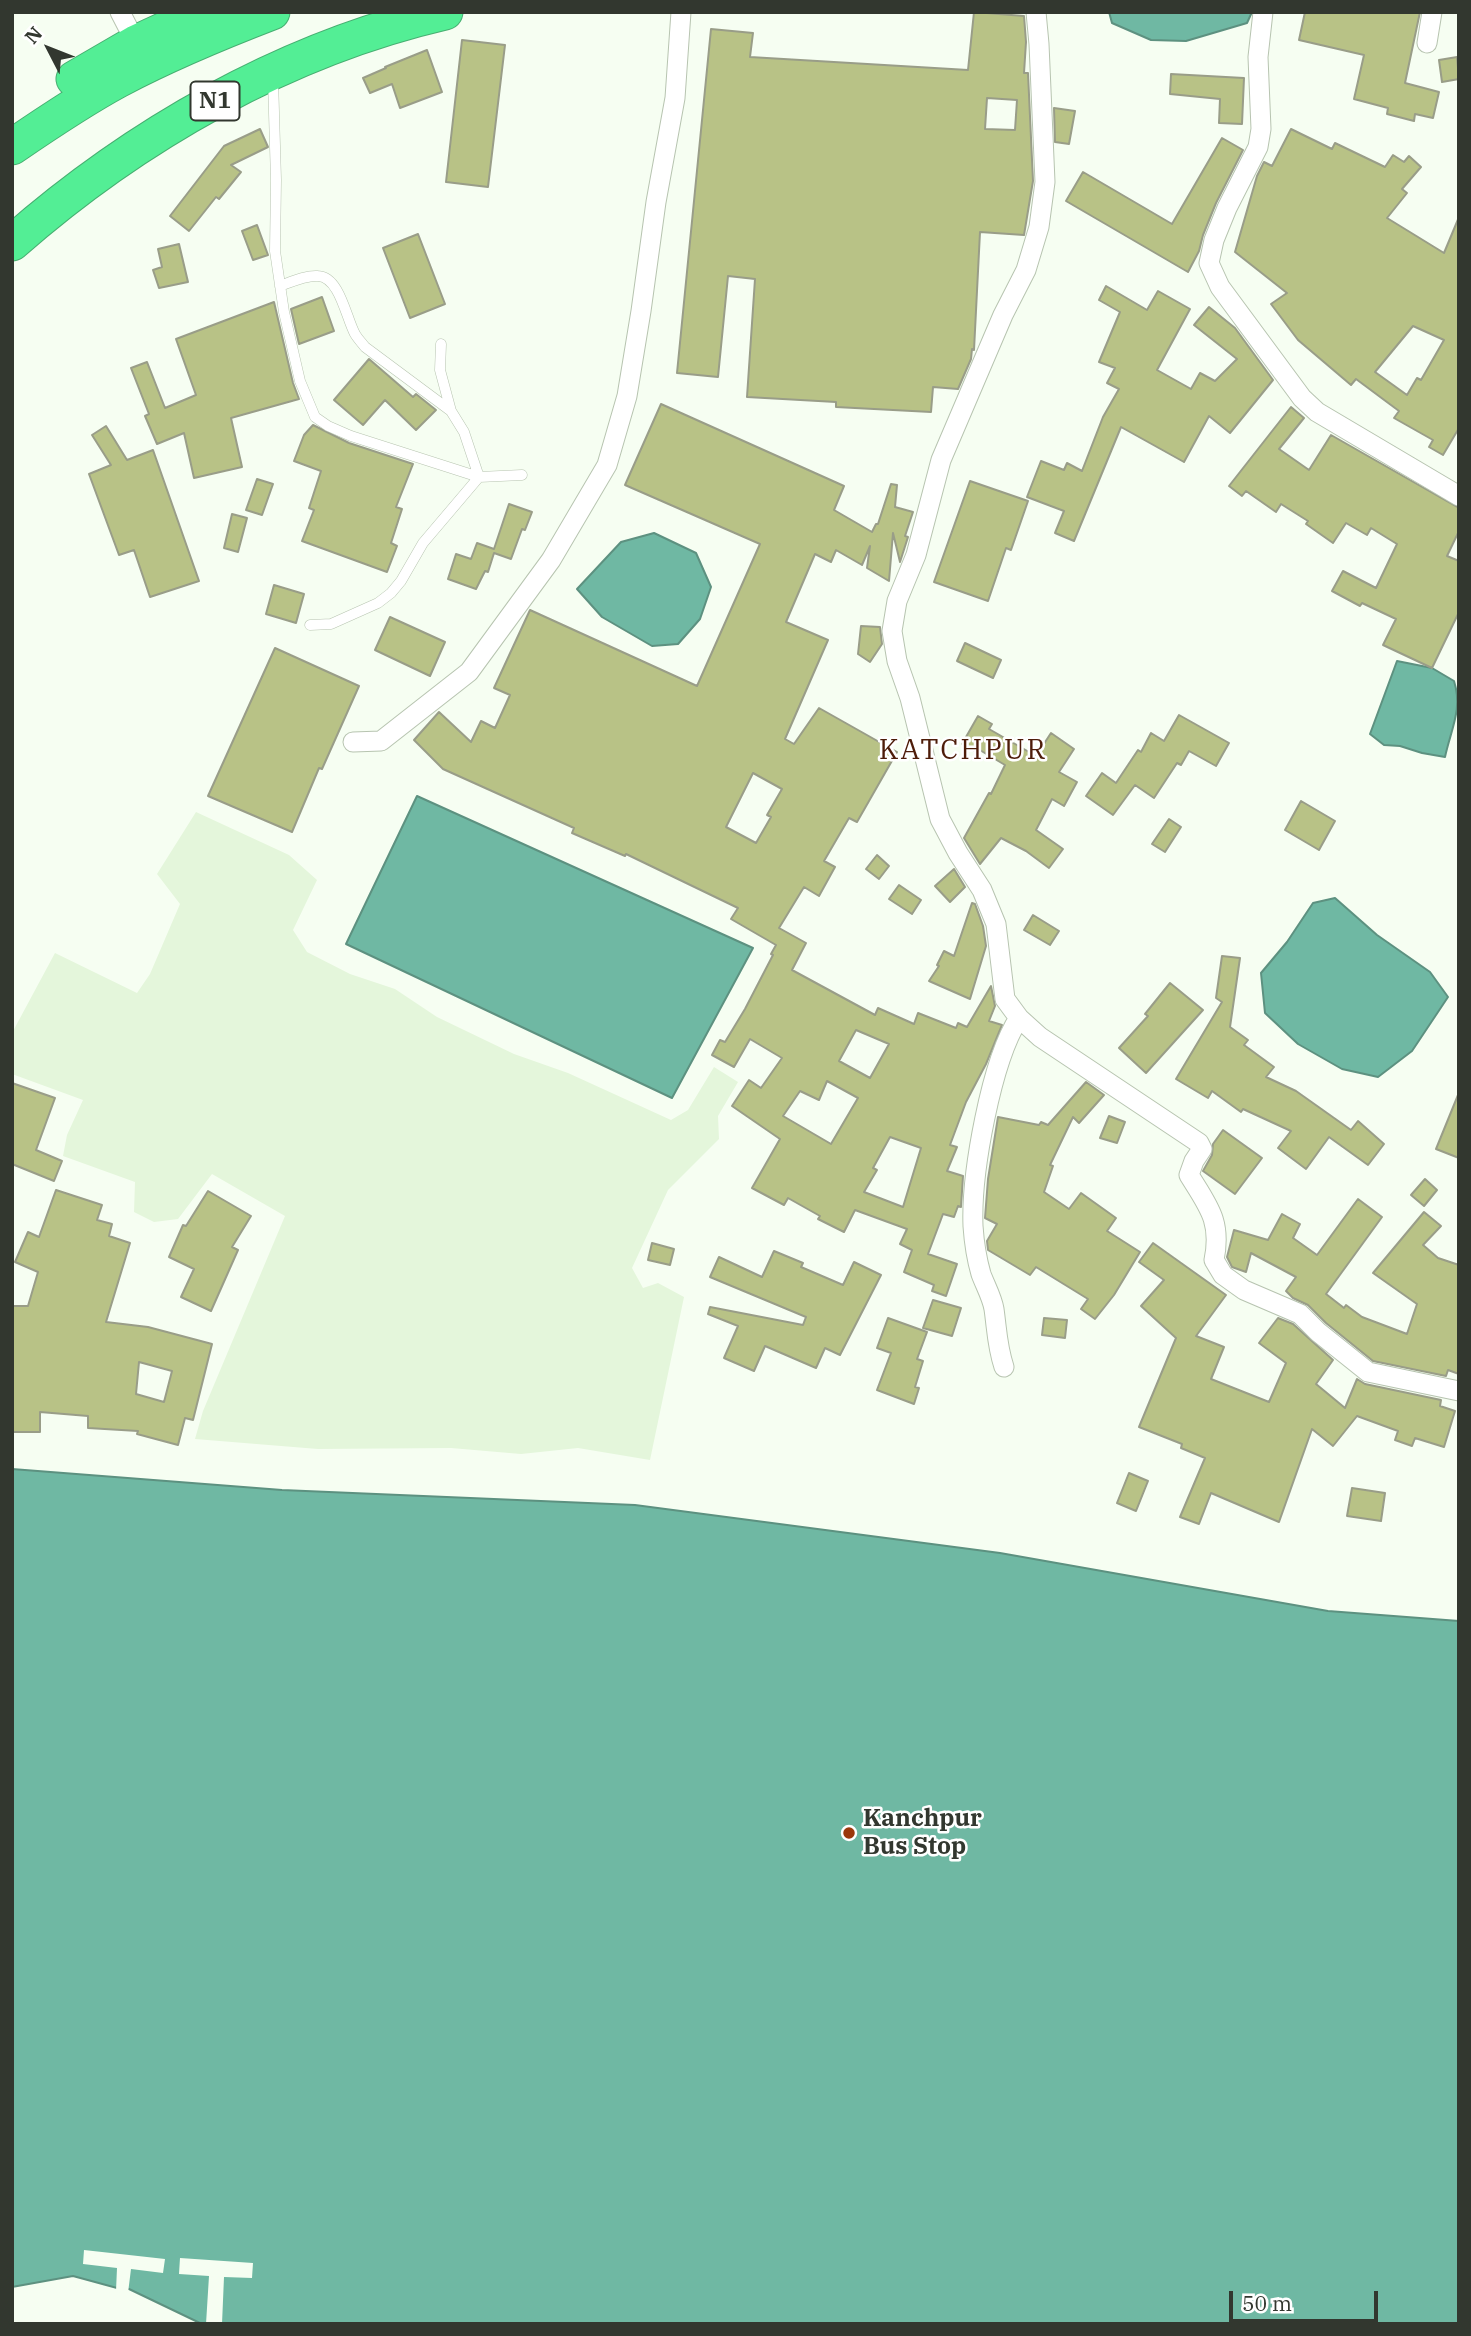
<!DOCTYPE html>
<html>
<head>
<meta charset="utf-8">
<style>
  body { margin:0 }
  #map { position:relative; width:1471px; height:2336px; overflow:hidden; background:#f6fef2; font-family:"IBM Plex Serif",serif }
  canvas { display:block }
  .frame { position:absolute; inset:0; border:14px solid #32372f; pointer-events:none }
  .north { position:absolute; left:14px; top:14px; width:70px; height:70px; -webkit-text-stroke:5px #fff; paint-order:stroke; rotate:312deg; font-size:19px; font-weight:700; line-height:28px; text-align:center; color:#32372f }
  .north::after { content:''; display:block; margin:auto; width:24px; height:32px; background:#32372f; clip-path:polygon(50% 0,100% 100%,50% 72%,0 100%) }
  .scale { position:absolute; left:1229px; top:2291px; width:149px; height:32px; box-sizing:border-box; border:4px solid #32372f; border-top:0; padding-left:9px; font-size:21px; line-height:24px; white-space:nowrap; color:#32372f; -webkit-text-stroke:5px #fff; paint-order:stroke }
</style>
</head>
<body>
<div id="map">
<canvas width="1471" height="2336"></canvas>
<div class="frame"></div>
<div class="north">N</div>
<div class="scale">50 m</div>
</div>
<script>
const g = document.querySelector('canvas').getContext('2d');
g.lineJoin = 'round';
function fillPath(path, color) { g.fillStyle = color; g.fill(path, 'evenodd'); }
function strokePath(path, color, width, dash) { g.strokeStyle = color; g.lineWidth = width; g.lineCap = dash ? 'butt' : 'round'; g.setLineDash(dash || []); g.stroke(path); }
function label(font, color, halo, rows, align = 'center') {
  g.font = font + ' "IBM Plex Serif",serif'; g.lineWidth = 5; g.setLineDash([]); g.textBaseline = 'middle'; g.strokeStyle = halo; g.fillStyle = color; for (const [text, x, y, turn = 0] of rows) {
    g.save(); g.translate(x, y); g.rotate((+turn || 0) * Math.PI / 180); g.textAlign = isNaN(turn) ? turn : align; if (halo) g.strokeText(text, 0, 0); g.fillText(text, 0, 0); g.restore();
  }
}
fillPath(new Path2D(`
  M 196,812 L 289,855 L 317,880 L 293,930 L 307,952 L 350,974 L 395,989 L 437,1017 L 514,1054 L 568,1073 L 671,1120 L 688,1110 L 714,1067 L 738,1082 L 718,1116 L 719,1139 L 668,1190 L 632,1268 L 643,1288 L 658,1283 L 684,1297 L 650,1460 L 578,1448 L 521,1454 L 451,1448 L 318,1449 L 195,1439 L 203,1411 L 285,1216 L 212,1174 L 178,1219 L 154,1222 L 134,1212 L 135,1182 L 63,1156 L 67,1135 L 83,1100 L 12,1074 L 12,1033 L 55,953 L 137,993 L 150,974 L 180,904 L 157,874 Z`), '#e4f6db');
const water = new Path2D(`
  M 1109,12 L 1252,12 L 1247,23 L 1186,41 L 1151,40 L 1112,23 Z
  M 654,533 L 696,553 L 711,587 L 700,619 L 678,644 L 652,646 L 602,617 L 577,589 L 621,542 Z
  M 1397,661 L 1432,668 L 1454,681 C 1463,709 1451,729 1445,757 L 1422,753 L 1400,746 L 1384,745 L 1370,734 Z
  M 417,796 L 753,948 L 672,1098 L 346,944 Z
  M 1335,898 L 1377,935 L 1430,972 L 1448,997 L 1412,1051 L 1378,1077 L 1342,1069 L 1298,1044 L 1265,1013 L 1261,973 L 1287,942 L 1313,903 Z
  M 12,1469 L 282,1490 L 635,1505 L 1000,1553 L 1328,1611 L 1459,1621 L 1459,2324 L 202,2324 L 129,2289 L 117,2288 L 73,2276 L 12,2287 Z`);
fillPath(water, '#6fb8a3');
strokePath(water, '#5d9180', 2);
fillPath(new Path2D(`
  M 84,2250 L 165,2259 L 163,2273 L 131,2269 L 128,2293 L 116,2291 L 117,2268 L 83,2264 Z
  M 180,2258 L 253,2263 L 252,2278 L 224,2277 L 222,2324 L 206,2324 L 209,2276 L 179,2274 Z`), '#f6fef2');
const building = new Path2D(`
  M 974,12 L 1024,16 L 1026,42 L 1024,73 L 1028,73 L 1033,181 L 1024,235 L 980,232 L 974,350 L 972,349 L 971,359 L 958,389 L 933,387 L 931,412 L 836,407 L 836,402 L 747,397 L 755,279 L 728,276 L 718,377 L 677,373 L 711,29 L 753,33 L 750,57 L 968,70 ZM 987,98 L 1017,100 L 1015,130 L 985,129 Z
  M 1305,12 L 1420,12 L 1405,83 L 1439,92 L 1433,118 L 1415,114 L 1414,121 L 1387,114 L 1388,108 L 1354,99 L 1364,55 L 1299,40 Z
  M 462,40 L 505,45 L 488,187 L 446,182 Z
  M 427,50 L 442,92 L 400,108 L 392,84 L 370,93 L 363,78 L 386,68 L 385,67 Z
  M 1457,57 L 1459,79 L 1442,82 L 1439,60 Z
  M 1171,74 L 1244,78 L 1242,124 L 1219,123 L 1220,99 L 1170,94 Z
  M 1054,108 L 1075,111 L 1069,144 L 1055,142 Z
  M 260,129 L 268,147 L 231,165 L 241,172 L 219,199 L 216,197 L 189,231 L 170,216 L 224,146 Z
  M 1291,129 L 1332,149 L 1335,143 L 1385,167 L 1393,155 L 1404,162 L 1409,156 L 1421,167 L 1402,189 L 1407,193 L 1387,218 L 1444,253 L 1459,217 L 1459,428 L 1443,455 L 1429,447 L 1433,440 L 1394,418 L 1399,411 L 1356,379 L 1351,385 L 1298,340 L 1271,304 L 1287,293 L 1235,252 L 1257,176 L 1264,162 L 1272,166 ZM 1413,326 L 1444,340 L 1421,380 L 1417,378 L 1407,395 L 1375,372 Z
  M 1222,138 L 1243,150 L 1216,203 L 1203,235 L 1199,251 L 1188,272 L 1066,201 L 1083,172 L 1172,224 Z
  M 257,225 L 268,255 L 253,260 L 242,231 Z
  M 418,234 L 445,304 L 410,318 L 383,248 Z
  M 179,244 L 188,282 L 159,288 L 153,270 L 162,267 L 158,249 Z
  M 1106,286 L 1147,310 L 1158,291 L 1190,309 L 1157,370 L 1191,389 L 1200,373 L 1215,381 L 1237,359 L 1194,325 L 1209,307 L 1235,328 L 1273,380 L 1230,433 L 1209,416 L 1184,462 L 1121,427 L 1074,541 L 1055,533 L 1064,511 L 1027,497 L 1041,461 L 1064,470 L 1067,463 L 1082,471 L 1103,417 L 1119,389 L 1107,383 L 1115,368 L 1099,362 L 1120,312 L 1099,300 Z
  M 322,297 L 334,331 L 299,344 L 291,309 Z
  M 274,302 L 293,383 L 299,399 L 231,418 L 242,467 L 194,478 L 184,433 L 157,444 L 145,416 L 149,414 L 131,368 L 147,362 L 165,408 L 196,395 L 176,339 Z
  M 369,359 L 413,397 L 416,394 L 436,410 L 416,430 L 385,400 L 363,425 L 334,400 Z
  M 661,404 L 844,486 L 834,510 L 872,532 L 876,524 L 878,524 L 891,484 L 897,485 L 895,507 L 913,512 L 905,536 L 908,537 L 900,562 L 893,533 L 889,581 L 867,568 L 870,546 L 862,565 L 836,550 L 831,562 L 815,554 L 786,622 L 828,640 L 785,739 L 794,744 L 819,708 L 897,752 L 857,822 L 849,818 L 824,861 L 835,867 L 819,896 L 804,887 L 779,928 L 806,943 L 792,970 L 875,1015 L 878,1008 L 914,1024 L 918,1013 L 956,1028 L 958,1023 L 967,1027 L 991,986 L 995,1006 L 989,1021 L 1002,1025 L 986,1064 L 966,1102 L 950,1145 L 957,1147 L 947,1171 L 963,1176 L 961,1207 L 958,1206 L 954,1217 L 943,1214 L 928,1254 L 957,1264 L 946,1296 L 932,1291 L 934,1285 L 904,1272 L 912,1250 L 900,1244 L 907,1229 L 855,1210 L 844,1232 L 818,1219 L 820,1216 L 788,1198 L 784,1205 L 752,1188 L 780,1139 L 732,1106 L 749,1080 L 761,1088 L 782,1058 L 750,1039 L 734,1067 L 712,1055 L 720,1040 L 725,1042 L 745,1009 L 773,955 L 771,954 L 776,945 L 731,919 L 738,908 L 626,854 L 625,856 L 572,833 L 574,828 L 443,769 L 414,740 L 439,712 L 471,742 L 481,721 L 495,728 L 510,695 L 494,688 L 530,610 L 697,686 L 760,544 L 625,485 ZM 753,773 L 782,789 L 767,815 L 771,817 L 756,843 L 726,827 ZM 856,1030 L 889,1044 L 870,1078 L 839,1061 ZM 827,1081 L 858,1098 L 831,1144 L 783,1116 L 800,1091 L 819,1100 ZM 890,1137 L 921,1148 L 903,1207 L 864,1192 L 877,1170 L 873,1168 Z
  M 1291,407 L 1304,418 L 1279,449 L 1309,470 L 1331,435 L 1459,508 L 1459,531 L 1447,556 L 1459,561 L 1459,612 L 1432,668 L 1383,645 L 1396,619 L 1362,603 L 1360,606 L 1332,591 L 1343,571 L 1376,588 L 1397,544 L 1371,528 L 1367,535 L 1346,523 L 1333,543 L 1306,524 L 1308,521 L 1281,504 L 1276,512 L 1246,491 L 1242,496 L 1229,486 Z
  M 313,425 L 349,443 L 413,464 L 396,507 L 402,509 L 391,543 L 397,546 L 387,572 L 302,541 L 314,510 L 309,508 L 321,471 L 294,461 L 304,435 Z
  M 106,426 L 127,460 L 153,450 L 199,581 L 150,597 L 134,550 L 119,555 L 89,474 L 111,465 L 92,435 Z
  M 257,479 L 273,484 L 262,515 L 246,510 Z
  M 970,481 L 1028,501 L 1011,550 L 1006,548 L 988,601 L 934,582 Z
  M 509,504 L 532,512 L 525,530 L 522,529 L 511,559 L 494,553 L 488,572 L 485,571 L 476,589 L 448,579 L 456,554 L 471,559 L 477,543 L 494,549 Z
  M 232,514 L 247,518 L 238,552 L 224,548 Z
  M 274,585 L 304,594 L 296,623 L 266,614 Z
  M 390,617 L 445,642 L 430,676 L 375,650 Z
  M 861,626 L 880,627 L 882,644 L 870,662 L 858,654 Z
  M 965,643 L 1001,660 L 993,678 L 957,661 Z
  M 275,648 L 359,686 L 322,769 L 319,768 L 292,832 L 208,796 Z
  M 1179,715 L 1229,743 L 1216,766 L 1189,751 L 1181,765 L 1177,763 L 1154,798 L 1135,785 L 1113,815 L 1086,796 L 1102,773 L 1116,783 L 1138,750 L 1141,752 L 1151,733 L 1164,741 Z
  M 978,716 L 992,724 L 989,729 L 1036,756 L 1051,733 L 1074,749 L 1059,772 L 1077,782 L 1064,806 L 1052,799 L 1036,830 L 1063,849 L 1049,868 L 1026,851 L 1001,838 L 980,864 L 964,838 L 989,793 L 991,794 L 1005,765 L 978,749 L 976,752 L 962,744 Z
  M 1301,801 L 1335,821 L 1319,850 L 1285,830 Z
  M 1169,819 L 1181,827 L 1165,852 L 1152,844 Z
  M 877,855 L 889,866 L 879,879 L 866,869 Z
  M 954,869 L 965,887 L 950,902 L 935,886 Z
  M 899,885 L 921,900 L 912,914 L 889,899 Z
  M 972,903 L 975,904 L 983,926 L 986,946 L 970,999 L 929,981 L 939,966 L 937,965 L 944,951 L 954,956 Z
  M 1033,915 L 1059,931 L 1050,945 L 1024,930 Z
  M 1222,956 L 1240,958 L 1230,1027 L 1248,1040 L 1244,1045 L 1274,1067 L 1266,1077 L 1296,1091 L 1351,1130 L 1358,1121 L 1384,1144 L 1368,1165 L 1329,1137 L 1306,1169 L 1278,1148 L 1291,1131 L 1243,1109 L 1241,1112 L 1212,1091 L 1208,1098 L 1176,1079 L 1222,1002 L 1216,998 Z
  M 1170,983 L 1203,1010 L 1146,1073 L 1119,1048 L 1148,1016 L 1145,1014 Z
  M 1086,1082 L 1104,1095 L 1079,1123 L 1073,1117 L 1050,1165 L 1053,1166 L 1044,1192 L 1069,1209 L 1081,1193 L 1116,1218 L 1107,1231 L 1140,1252 L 1114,1295 L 1095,1319 L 1081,1309 L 1088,1299 L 1036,1267 L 1030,1275 L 988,1250 L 987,1241 L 997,1224 L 985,1218 L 988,1179 L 998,1117 L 1039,1125 L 1041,1122 L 1048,1125 Z
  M 12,1083 L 55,1098 L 36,1150 L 62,1161 L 54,1181 L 12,1164 Z
  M 1458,1095 L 1459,1095 L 1459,1158 L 1436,1149 Z
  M 1109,1116 L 1125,1122 L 1117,1143 L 1100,1138 Z
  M 1223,1130 L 1262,1158 L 1235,1194 L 1203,1171 L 1212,1155 L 1213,1144 Z
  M 1425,1179 L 1437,1190 L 1424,1206 L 1411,1195 Z
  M 56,1190 L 102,1205 L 97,1220 L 112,1224 L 109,1236 L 130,1243 L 106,1322 L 148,1327 L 212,1344 L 193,1420 L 185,1418 L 178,1445 L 137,1434 L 138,1431 L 88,1428 L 88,1416 L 40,1412 L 40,1432 L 12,1432 L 12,1306 L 28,1306 L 38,1272 L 15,1262 L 28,1232 L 39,1237 ZM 139,1362 L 172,1371 L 164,1402 L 136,1394 Z
  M 208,1191 L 251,1216 L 232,1247 L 238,1250 L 211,1311 L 181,1297 L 194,1269 L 169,1257 L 183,1225 L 186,1226 Z
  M 1358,1199 L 1382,1217 L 1326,1294 L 1344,1308 L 1346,1305 L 1362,1317 L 1407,1334 L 1417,1304 L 1373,1273 L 1424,1212 L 1441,1226 L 1423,1245 L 1438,1258 L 1459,1265 L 1459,1374 L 1448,1370 L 1446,1376 L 1373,1361 L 1326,1323 L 1308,1305 L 1293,1298 L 1286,1291 L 1296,1277 L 1251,1253 L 1246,1272 L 1232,1267 L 1227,1257 L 1234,1230 L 1268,1240 L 1282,1214 L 1300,1224 L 1293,1238 L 1317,1255 Z
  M 652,1243 L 674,1249 L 670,1265 L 648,1260 Z
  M 1153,1243 L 1226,1295 L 1196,1336 L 1224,1347 L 1211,1379 L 1269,1402 L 1286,1363 L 1259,1343 L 1278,1318 L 1293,1324 L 1333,1360 L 1316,1384 L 1345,1408 L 1357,1379 L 1365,1384 L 1441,1400 L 1440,1406 L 1455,1411 L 1444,1447 L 1415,1438 L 1412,1446 L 1395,1440 L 1398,1431 L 1357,1416 L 1333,1446 L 1312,1429 L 1279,1522 L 1211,1493 L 1199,1524 L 1180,1517 L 1205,1458 L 1181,1448 L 1182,1444 L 1139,1427 L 1176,1338 L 1141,1306 L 1164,1280 L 1139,1262 Z
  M 774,1251 L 803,1263 L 801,1267 L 843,1285 L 854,1262 L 881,1275 L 840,1355 L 825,1348 L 816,1368 L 765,1346 L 754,1371 L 724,1358 L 738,1326 L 708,1314 L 710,1307 L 803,1325 L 806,1317 L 710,1277 L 719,1257 L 762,1277 Z
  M 933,1300 L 961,1308 L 952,1336 L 923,1328 Z
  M 888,1318 L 927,1332 L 917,1359 L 923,1361 L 915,1387 L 919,1388 L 914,1404 L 877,1390 L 891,1353 L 877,1348 Z
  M 1044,1318 L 1067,1320 L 1065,1338 L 1042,1335 Z
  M 1129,1473 L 1148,1481 L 1136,1511 L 1117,1503 Z
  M 1352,1488 L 1385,1493 L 1381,1521 L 1347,1516 Z`);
fillPath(building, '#b8c286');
strokePath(building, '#999d88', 2);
const lane = new Path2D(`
  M 273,79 L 276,180 L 275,251 L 284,312 L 300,381 L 315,417 L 328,426 L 351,436 L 479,477 L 522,475
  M 280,286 C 291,282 306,275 318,276 C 340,277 346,318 355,334 C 358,339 362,343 365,347 L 451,411
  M 310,625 L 331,624 L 378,603 L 391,593 L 401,581 L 423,543 L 479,477 L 464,432 L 451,411 L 440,370 L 441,344`);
const street = new Path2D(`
  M 120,12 L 136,43
  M 1036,12 L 1039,44 L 1045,182 L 1039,227 L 1026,270 L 1003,315 L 941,460 L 916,555 L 897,601 L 892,631 L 897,661 L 910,698 L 940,819 L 958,853 L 982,890 L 996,924 L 1005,999 L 1019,1018 L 1040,1037 L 1199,1143 L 1202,1149 L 1194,1161 L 1189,1175 C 1208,1206 1222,1221 1214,1260 L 1223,1275 L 1244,1290 L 1300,1314 L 1318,1332 L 1368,1372 L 1459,1391
  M 1263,12 L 1258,57 L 1261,129 L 1258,147 L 1227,208 L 1214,240 L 1209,263 L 1220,287 L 1302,398 L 1317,412 L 1459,496
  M 1427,43 L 1432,12
  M 353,742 L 381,741 L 469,672 L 551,560 L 607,465 L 627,396 L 641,311 L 656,202 L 675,98 L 681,12
  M 1004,1367 C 997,1346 997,1330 994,1309 C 992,1297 985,1285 981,1274 C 977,1260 974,1241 973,1226 C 971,1174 991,1061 1019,1018`);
const highway = new Path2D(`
  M 74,79 L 136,43 L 203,12
  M 12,147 C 47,123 81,100 118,80 C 167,54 220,32 272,12
  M 12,243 C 135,135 285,49 445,12`);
strokePath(lane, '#b7c4b0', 11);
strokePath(street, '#b7c4b0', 21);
strokePath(highway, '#47ae71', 37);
strokePath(lane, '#fff', 10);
strokePath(street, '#fff', 19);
strokePath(highway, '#53ee95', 35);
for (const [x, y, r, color] of [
  [849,1833,7,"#9c370a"]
]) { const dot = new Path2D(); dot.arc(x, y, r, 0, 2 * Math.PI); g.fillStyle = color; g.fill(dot); strokePath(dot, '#fff', 2.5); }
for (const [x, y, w] of [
  [215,101,49]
]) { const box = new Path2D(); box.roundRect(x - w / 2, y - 19.5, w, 39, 5); g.fillStyle = '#fff'; g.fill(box); strokePath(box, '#32372f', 2); }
label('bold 23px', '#32372f', null, [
  ["N1",215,101]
]);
label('bold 24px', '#32372f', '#fff', [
  ["Kanchpur",863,1819],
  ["Bus Stop",863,1847]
], 'left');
g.letterSpacing = '2px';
label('28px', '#4d1c09', '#fff', [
  ["KATCHPUR",963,751]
]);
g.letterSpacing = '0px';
</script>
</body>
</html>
